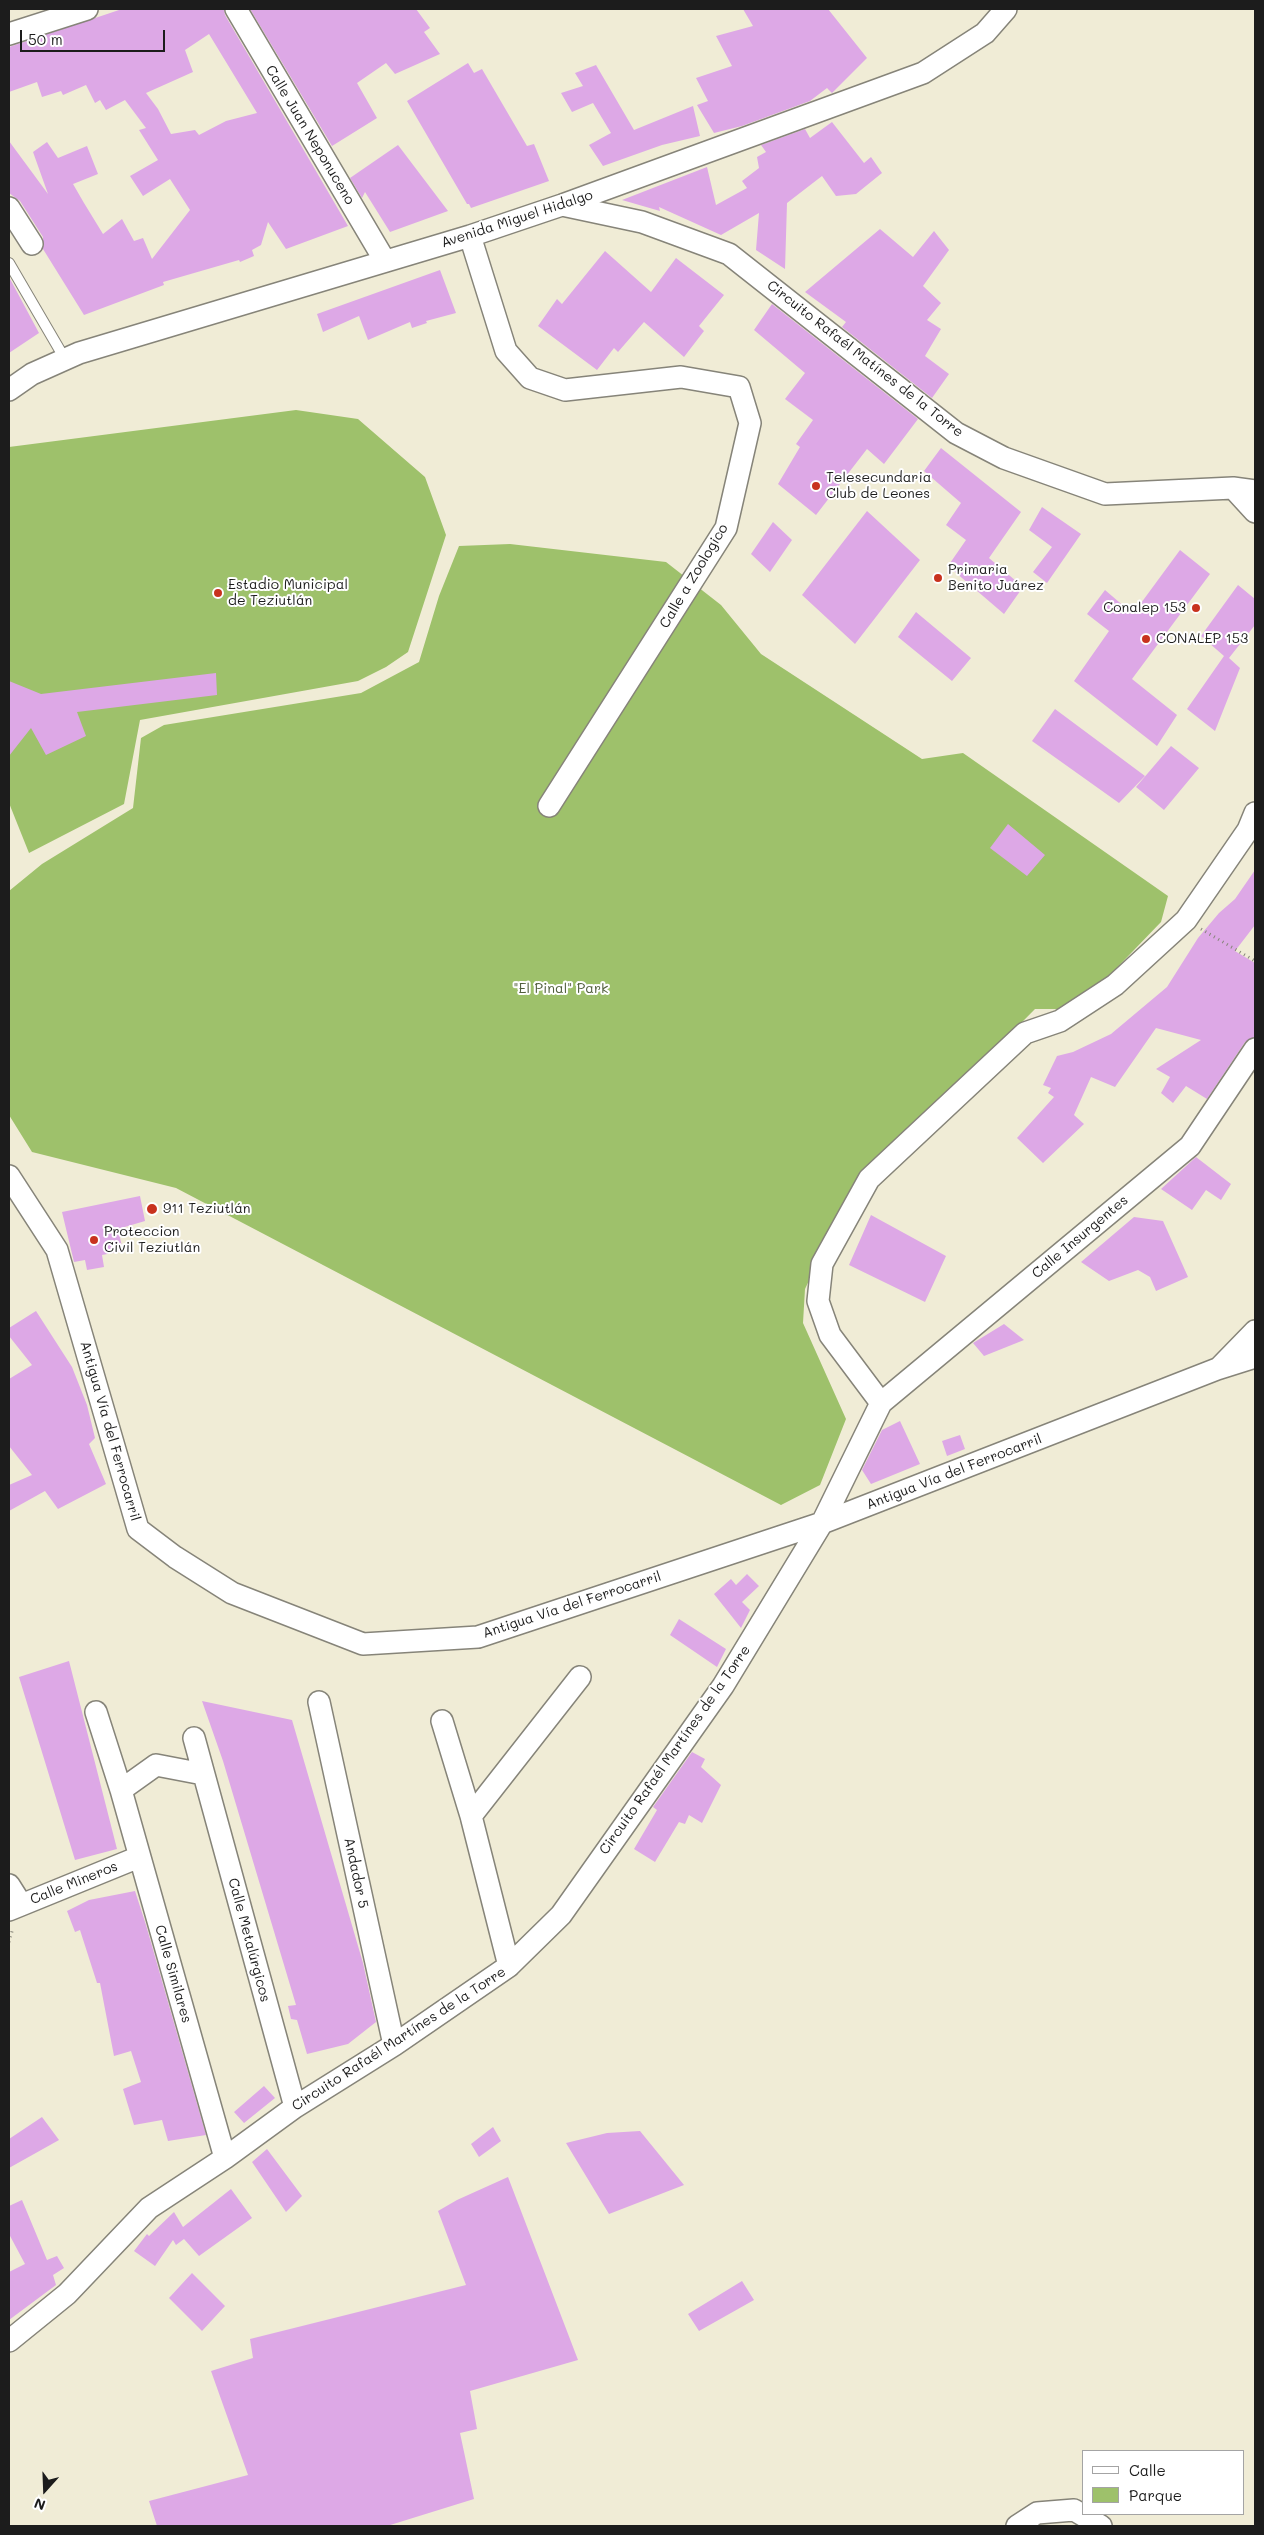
<!DOCTYPE html>
<html>
<head>
<meta charset="utf-8">
<style>
  body { margin:0 }
  #map { position:relative; width:1264px; height:2535px; overflow:hidden; background:#f0ecd6; font-family:Mali,sans-serif }
  canvas { display:block }
  .frame { position:absolute; inset:0; border:10px solid #1c1c1c; pointer-events:none }
  .legend { position:absolute; left:1082px; top:2450px; width:162px; height:65px; box-sizing:border-box; background:#fff; border:1px solid #a4a4a4; margin:0; padding:6px 9px; list-style:none; font-size:15px; color:#1c1c1c }
  .legend li { display:flex; align-items:center; gap:10px; height:25px }
  .legend b { width:25px; border:1px solid #a4a4a4 }
  .north { position:absolute; left:20px; top:2465px; width:50px; height:50px; -webkit-text-stroke:4px #fff; paint-order:stroke; rotate:200deg; font-size:14px; font-weight:700; line-height:20px; text-align:center; color:#1c1c1c }
  .north::after { content:''; display:block; margin:auto; width:18px; height:22px; background:#1c1c1c; clip-path:polygon(50% 0,100% 100%,50% 72%,0 100%) }
  .scale { position:absolute; left:20px; top:30px; width:145px; height:22px; box-sizing:border-box; border:2px solid #1c1c1c; border-top:0; padding-left:6px; font-size:15px; line-height:18px; white-space:nowrap; color:#1c1c1c; -webkit-text-stroke:4px #fff; paint-order:stroke }
</style>
</head>
<body>
<div id="map">
<canvas width="1264" height="2535"></canvas>
<div class="frame"></div>
<ul class="legend">
<li><b style="height:6px;background:#fff"></b>Calle</li>
<li><b style="height:14px;background:#9ec16b"></b>Parque</li>
</ul>
<div class="north">N</div>
<div class="scale">50 m</div>
</div>
<script>
const g = document.querySelector('canvas').getContext('2d');
g.lineJoin = 'round';
function fillPath(path, color) { g.fillStyle = color; g.fill(path, 'evenodd'); }
function strokePath(path, color, width, dash) { g.strokeStyle = color; g.lineWidth = width; g.lineCap = dash ? 'butt' : 'round'; g.setLineDash(dash || []); g.stroke(path); }
function label(font, color, halo, rows, align = 'center') {
  g.font = font + ' Mali,sans-serif'; g.lineWidth = 4; g.setLineDash([]); g.textBaseline = 'middle'; g.strokeStyle = halo; g.fillStyle = color; for (const [text, x, y, turn = 0] of rows) {
    g.save(); g.translate(x, y); g.rotate((+turn || 0) * Math.PI / 180); g.textAlign = isNaN(turn) ? turn : align; if (halo) g.strokeText(text, 0, 0); g.fillText(text, 0, 0); g.restore();
  }
}
fillPath(new Path2D(`
  M 296,410 L 358,419 L 425,477 L 446,535 L 408,652 L 386,667 L 358,681 L 140,720 L 124,804 L 29,853 L 9,803 L 9,447 Z
  M 510,544 L 666,562 L 721,605 L 761,654 L 922,759 L 963,753 L 1168,896 L 1161,922 L 1107,978 L 1058,1009 L 1035,1009 L 848,1198 L 805,1289 L 803,1323 L 846,1419 L 820,1485 L 781,1505 L 176,1188 L 32,1152 L 9,1115 L 9,891 L 42,864 L 133,808 L 141,738 L 164,725 L 361,693 L 419,662 L 439,596 L 459,546 Z`), '#9ec16b');
fillPath(new Path2D(`
  M 122,9 L 224,9 L 225,15 L 348,226 L 286,249 L 268,222 L 261,245 L 252,250 L 254,256 L 240,262 L 239,260 L 163,282 L 164,285 L 84,315 L 43,249 L 43,237 L 20,201 L 9,193 L 9,141 L 48,194 L 33,152 L 47,142 L 58,158 L 87,146 L 98,174 L 73,184 L 84,203 L 103,234 L 122,219 L 134,241 L 143,238 L 152,259 L 190,210 L 170,179 L 143,196 L 130,176 L 158,160 L 139,130 L 146,128 L 125,100 L 106,110 L 100,100 L 95,103 L 86,85 L 63,95 L 61,91 L 42,97 L 37,82 L 9,92 L 9,47 ZM 209,34 L 257,113 L 226,121 L 199,135 L 195,130 L 171,134 L 158,109 L 146,93 L 193,72 L 185,50 Z
  M 250,9 L 416,9 L 430,28 L 424,32 L 440,54 L 395,74 L 386,63 L 357,83 L 377,118 L 332,146 Z
  M 743,9 L 828,9 L 867,58 L 832,93 L 827,88 L 810,101 L 742,126 L 714,133 L 697,105 L 708,101 L 696,78 L 732,66 L 716,36 L 753,26 Z
  M 468,63 L 474,73 L 482,69 L 527,146 L 534,144 L 549,181 L 471,208 L 469,204 L 467,204 L 407,101 Z
  M 596,65 L 634,130 L 693,106 L 700,136 L 662,145 L 603,166 L 589,145 L 611,133 L 593,103 L 572,112 L 561,93 L 583,86 L 575,73 Z
  M 832,122 L 864,163 L 871,157 L 882,173 L 856,194 L 836,196 L 822,176 L 787,203 L 785,269 L 756,250 L 759,213 L 721,235 L 659,207 L 660,211 L 622,200 L 707,167 L 716,205 L 747,188 L 742,181 L 759,168 L 757,157 L 766,152 L 761,145 L 805,129 L 810,138 Z
  M 398,145 L 448,211 L 390,232 L 365,192 L 362,198 L 350,178 Z
  M 880,229 L 913,257 L 934,231 L 949,250 L 923,286 L 941,303 L 927,320 L 941,329 L 925,356 L 949,374 L 932,398 L 842,327 L 846,322 L 805,292 Z
  M 605,251 L 651,292 L 676,258 L 724,295 L 699,326 L 704,331 L 684,357 L 644,322 L 618,352 L 614,348 L 597,370 L 538,326 L 557,299 L 562,304 Z
  M 440,270 L 456,313 L 426,321 L 427,323 L 412,328 L 410,322 L 368,340 L 359,316 L 323,332 L 317,314 Z
  M 9,277 L 39,333 L 9,353 Z
  M 772,304 L 918,419 L 884,464 L 867,449 L 816,515 L 778,484 L 800,447 L 796,444 L 813,420 L 785,399 L 805,373 L 754,330 Z
  M 941,448 L 1021,512 L 989,558 L 1023,587 L 1004,614 L 948,566 L 966,540 L 946,525 L 961,503 L 924,471 Z
  M 1042,507 L 1081,534 L 1047,583 L 1033,572 L 1052,547 L 1029,530 Z
  M 867,511 L 920,560 L 855,644 L 802,595 Z
  M 773,522 L 792,540 L 770,572 L 751,554 Z
  M 1180,550 L 1210,574 L 1132,679 L 1177,715 L 1157,746 L 1074,681 L 1109,631 L 1087,614 L 1105,590 L 1133,614 Z
  M 1238,585 L 1255,599 L 1255,625 L 1229,658 L 1240,668 L 1215,731 L 1187,709 L 1224,656 L 1201,636 Z
  M 916,612 L 971,658 L 952,681 L 898,637 Z
  M 216,673 L 217,695 L 77,712 L 86,736 L 46,755 L 31,728 L 9,756 L 9,681 L 41,694 Z
  M 1055,709 L 1145,776 L 1119,803 L 1032,741 Z
  M 1171,746 L 1199,768 L 1164,810 L 1136,787 Z
  M 1008,824 L 1045,855 L 1027,876 L 990,848 Z
  M 1255,870 L 1255,925 L 1235,951 L 1255,963 L 1255,1037 L 1245,1042 L 1207,1099 L 1186,1086 L 1173,1103 L 1161,1093 L 1170,1077 L 1156,1069 L 1201,1040 L 1156,1028 L 1115,1087 L 1091,1077 L 1074,1115 L 1084,1124 L 1043,1163 L 1017,1138 L 1054,1097 L 1048,1093 L 1051,1088 L 1043,1085 L 1057,1056 L 1073,1052 L 1111,1034 L 1167,987 L 1198,938 L 1219,913 L 1235,899 Z
  M 1196,1157 L 1231,1184 L 1221,1200 L 1206,1190 L 1192,1210 L 1161,1189 Z
  M 140,1196 L 145,1221 L 118,1229 L 123,1251 L 102,1255 L 104,1267 L 87,1270 L 85,1260 L 74,1262 L 62,1212 Z
  M 871,1215 L 946,1256 L 925,1302 L 849,1265 Z
  M 1134,1217 L 1163,1221 L 1188,1277 L 1156,1291 L 1150,1277 L 1138,1270 L 1109,1281 L 1081,1262 Z
  M 36,1311 L 72,1367 L 87,1405 L 95,1438 L 89,1444 L 106,1484 L 58,1509 L 45,1491 L 9,1511 L 9,1485 L 32,1475 L 9,1446 L 9,1379 L 32,1365 L 9,1336 L 9,1328 Z
  M 1004,1324 L 1024,1340 L 984,1356 L 973,1343 Z
  M 900,1421 L 920,1464 L 871,1484 L 862,1470 L 882,1430 Z
  M 960,1435 L 965,1449 L 947,1456 L 942,1441 Z
  M 747,1574 L 759,1586 L 742,1602 L 750,1610 L 741,1628 L 714,1594 L 731,1579 L 736,1585 Z
  M 679,1619 L 726,1649 L 717,1667 L 670,1635 Z
  M 69,1661 L 117,1849 L 75,1860 L 19,1677 Z
  M 202,1701 L 292,1720 L 363,1963 L 376,2022 L 348,2044 L 307,2054 L 297,2020 L 291,2019 L 288,2006 L 296,2005 L 223,1761 Z
  M 692,1752 L 705,1759 L 701,1767 L 721,1785 L 702,1823 L 689,1815 L 685,1824 L 679,1822 L 655,1862 L 634,1849 L 657,1810 L 653,1807 Z
  M 135,1891 L 146,1925 L 206,2135 L 168,2141 L 162,2120 L 134,2125 L 123,2089 L 141,2082 L 131,2051 L 114,2056 L 100,1983 L 97,1983 L 80,1930 L 75,1932 L 67,1911 L 89,1900 Z
  M 264,2086 L 275,2098 L 244,2123 L 234,2112 Z
  M 42,2117 L 59,2140 L 9,2168 L 9,2139 Z
  M 493,2127 L 501,2141 L 479,2157 L 471,2144 Z
  M 640,2131 L 684,2185 L 609,2214 L 566,2143 L 607,2133 Z
  M 267,2149 L 302,2196 L 286,2212 L 252,2162 Z
  M 508,2177 L 578,2360 L 470,2391 L 477,2429 L 460,2433 L 474,2499 L 387,2526 L 157,2526 L 149,2501 L 248,2475 L 211,2371 L 253,2358 L 250,2339 L 466,2285 L 438,2211 L 457,2200 Z
  M 231,2189 L 252,2218 L 199,2256 L 184,2239 L 176,2245 L 173,2240 L 155,2266 L 134,2251 L 147,2234 L 149,2236 L 174,2212 L 183,2227 Z
  M 22,2200 L 47,2260 L 57,2256 L 64,2268 L 53,2275 L 56,2285 L 9,2320 L 9,2272 L 25,2264 L 9,2234 L 9,2206 Z
  M 192,2273 L 225,2306 L 202,2331 L 169,2298 Z
  M 742,2281 L 754,2300 L 699,2331 L 688,2314 Z`), '#dda8e6');
const service = new Path2D(`
  M 9,263 L 65,359`);
const minor = new Path2D(`
  M 236,9 L 385,261
  M 9,34 L 87,9
  M 562,205 L 642,222 L 729,254 L 956,433 L 1004,458 L 1105,494 L 1233,488 L 1255,491
  M 9,208 L 32,244
  M 470,236 L 506,351 L 530,378 L 565,390 L 681,377 L 739,387 L 750,423 L 726,528 L 549,806
  M 9,390 L 32,374 L 79,353 L 470,236 L 562,205 L 923,73 L 985,33 L 1006,9
  M 1233,488 L 1255,512
  M 9,1176 L 57,1250 L 138,1529 L 175,1557 L 232,1593 L 363,1644 L 478,1637 L 822,1523 L 1217,1369 L 1255,1357
  M 1219,1368 L 1255,1331
  M 881,1403 L 1190,1146 L 1255,1049
  M 319,1702 L 394,2045
  M 96,1712 L 121,1790 L 225,2158
  M 442,1721 L 471,1816 L 509,1966
  M 194,1738 L 295,2107
  M 121,1790 L 156,1765 L 203,1774
  M 471,1816 L 580,1677
  M 9,1885 L 21,1904
  M 9,1910 L 139,1857
  M 9,2341 L 67,2294 L 149,2208 L 225,2158 L 295,2107 L 394,2045 L 509,1966 L 561,1915 L 723,1686 L 822,1523 L 881,1403 L 830,1335 L 818,1301 L 822,1264 L 869,1179 L 1025,1033 L 1060,1021 L 1115,985 L 1186,920 L 1248,830 L 1255,813
  M 1017,2526 L 1037,2513 L 1074,2510 L 1101,2526`);
strokePath(service, '#868479', 12);
strokePath(minor, '#868479', 24);
strokePath(new Path2D(`
  M 1201,929 L 1255,961
  M 9,1942 L 13,1928`), '#868479', 3, [1, 4]);
strokePath(service, '#fff', 10);
strokePath(minor, '#fff', 21);
for (const [x, y, r, color] of [
  [816,486,5,"#c8321e"],
  [938,578,5,"#c8321e"],
  [218,593,5,"#c8321e"],
  [1196,608,5,"#c8321e"],
  [1146,639,5,"#c8321e"],
  [152,1209,6,"#c8321e"],
  [94,1240,5,"#c8321e"]
]) { const dot = new Path2D(); dot.arc(x, y, r, 0, 2 * Math.PI); g.fillStyle = color; g.fill(dot); strokePath(dot, '#fff', 2); }
label('14px', '#1c1c1c', '#fff', [
  ["Calle Juan Neponuceno",310,135,59],
  ["Avenida Miguel Hidalgo",517,219,-18],
  ["Circuito Rafaél Matínes de la Torre",865,359,38],
  ["Calle a Zoologico",694,576,-59],
  ["Calle Insurgentes",1080,1237,-40],
  ["Antigua Vía del Ferrocarril",110,1431,74],
  ["Antigua Vía del Ferrocarril",954,1472,-21],
  ["Antigua Vía del Ferrocarril",572,1605,-18],
  ["Circuito Rafaél Martínes de la Torre",675,1750,-55],
  ["Andador 5",356,1873,78],
  ["Calle Mineros",74,1883,-22],
  ["Calle Metalúrgicos",249,1940,75],
  ["Calle Similares",173,1974,74],
  ["Circuito Rafaél Martínes de la Torre",399,2039,-33]
]);
label('14px', '#1c1c1c', '#fff', [
  ["Telesecundaria",826,478],
  ["Club de Leones",826,494],
  ["Primaria",948,570],
  ["Benito Juárez",948,586],
  ["Estadio Municipal",228,585],
  ["de Teziutlán",228,601],
  ["Conalep 153",1186,608,"right"],
  ["CONALEP 153",1156,639],
  ["911 Teziutlán",163,1209],
  ["Proteccion",104,1232],
  ["Civil Teziutlán",104,1248]
], 'left');
label('14px', '#505e3c', '#fff', [
  ["\"El Pinal\" Park",561,989]
]);
</script>
</body>
</html>
